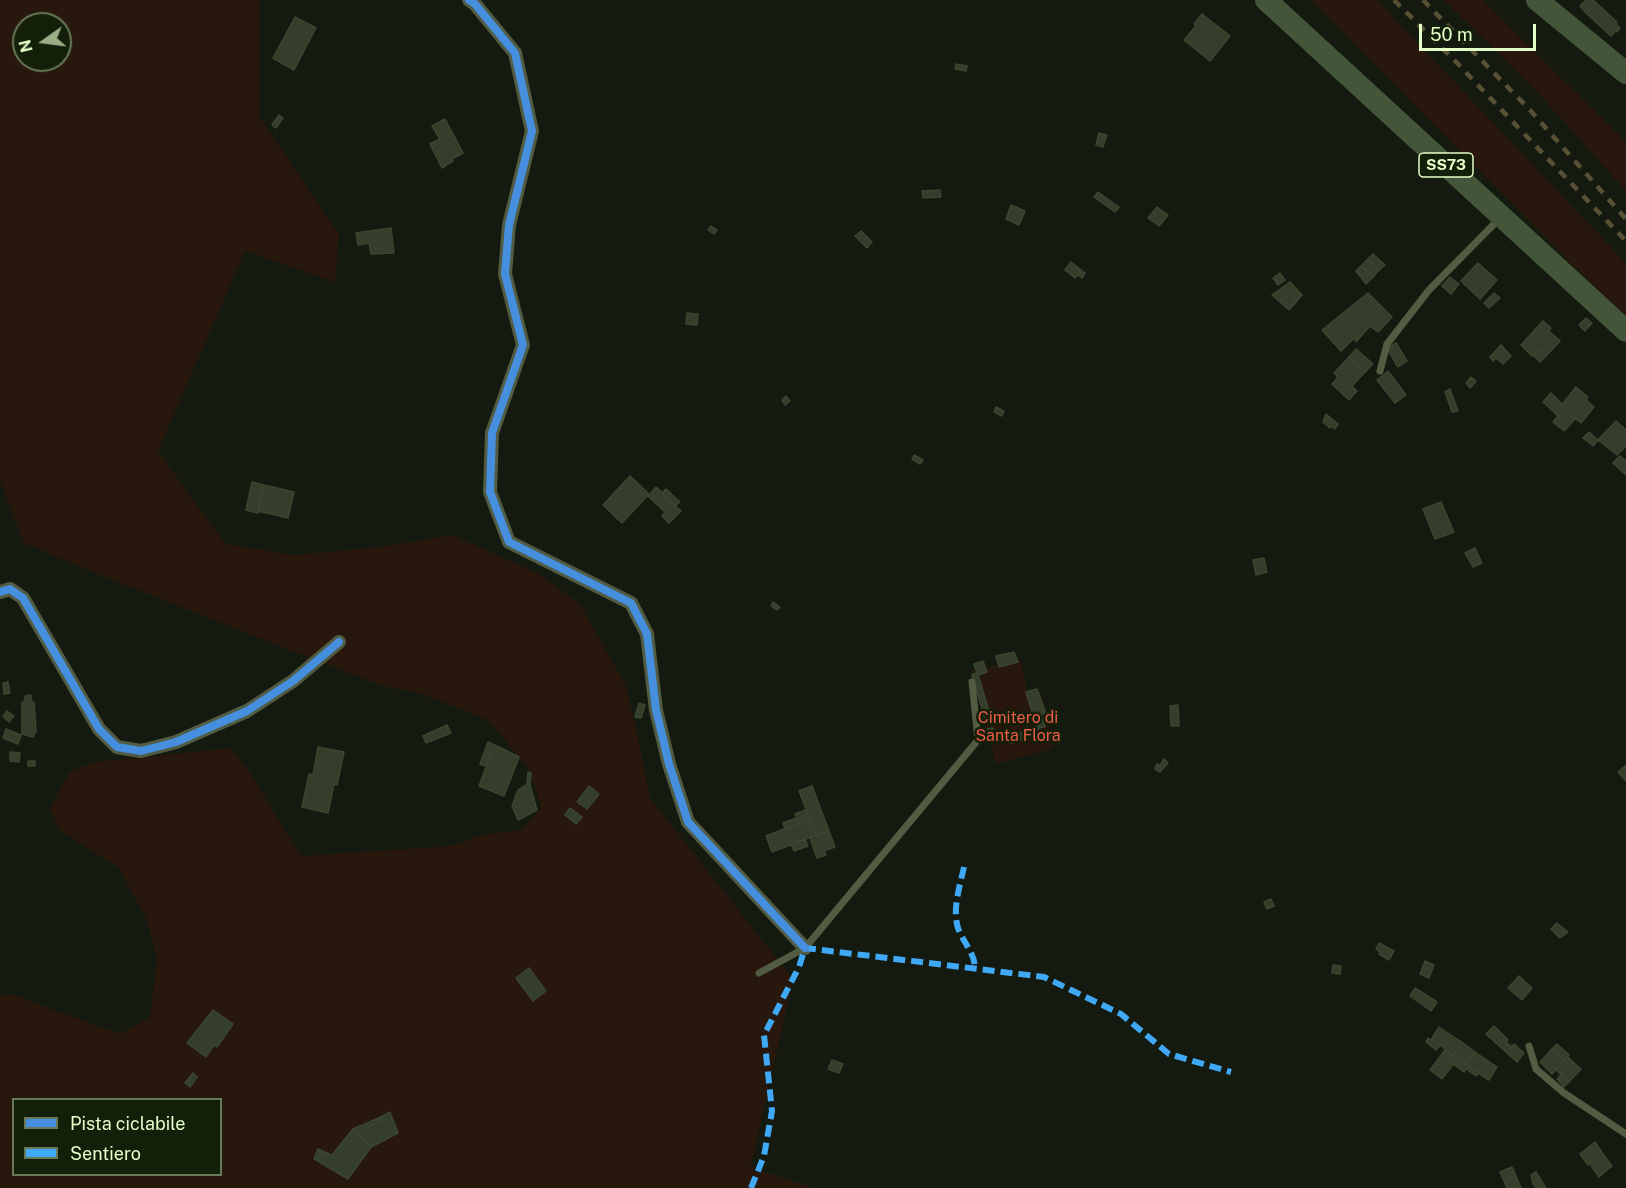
<!DOCTYPE html>
<html>
<head>
<meta charset="utf-8">
<style>
  body { margin:0 }
  #map { position:relative; width:1626px; height:1188px; overflow:hidden; background:#141a0f; font-family:"Public Sans",sans-serif }
  canvas { display:block }
  .legend { position:absolute; left:12px; top:1098px; width:210px; height:78px; box-sizing:border-box; background:#141f0a; border:2px solid #677956; margin:0; padding:8px 10px; list-style:none; font-size:18px; color:#e4ffc8 }
  .legend li { display:flex; align-items:center; gap:12px; height:30px }
  .legend b { width:30px; border:2px solid #677956 }
  .north { position:absolute; left:12px; top:12px; width:60px; height:60px; box-sizing:border-box; background:#141f0a; border:2px solid #677956; border-radius:50%; rotate:256deg; font-size:16px; font-weight:700; line-height:24px; text-align:center; color:#e4ffc8 }
  .north::after { content:''; display:block; margin:auto; width:21px; height:27px; background:#9baf87; clip-path:polygon(50% 0,100% 100%,50% 72%,0 100%) }
  .scale { position:absolute; left:1419px; top:24px; width:117px; height:27px; box-sizing:border-box; border:3px solid #e4ffc8; border-top:0; padding-left:8px; font-size:18px; line-height:21px; white-space:nowrap; color:#e4ffc8; -webkit-text-stroke:4px #141f0a; paint-order:stroke }
</style>
</head>
<body>
<div id="map">
<canvas width="1626" height="1188"></canvas>
<ul class="legend">
<li><b style="height:8px;background:#468fdf"></b>Pista ciclabile</li>
<li><b style="height:8px;background:#3fa9f5"></b>Sentiero</li>
</ul>
<div class="north">N</div>
<div class="scale">50 m</div>
</div>
<script>
const g = document.querySelector('canvas').getContext('2d');
g.lineJoin = 'round';
function fillPath(path, color) { g.fillStyle = color; g.fill(path, 'evenodd'); }
function strokePath(path, color, width, dash) { g.strokeStyle = color; g.lineWidth = width; g.lineCap = dash ? 'butt' : 'round'; g.setLineDash(dash || []); g.stroke(path); }
function label(font, color, halo, rows, align = 'center') {
  g.font = font + ' "Public Sans",sans-serif'; g.lineWidth = 5; g.setLineDash([]); g.textBaseline = 'middle'; g.strokeStyle = halo; g.fillStyle = color; for (const [text, x, y, turn = 0] of rows) {
    g.save(); g.translate(x, y); g.rotate((+turn || 0) * Math.PI / 180); g.textAlign = isNaN(turn) ? turn : align; if (halo) g.strokeText(text, 0, 0); g.fillText(text, 0, 0); g.restore();
  }
}
fillPath(new Path2D(`
  M 0,0 L 259,0 L 259,116 L 339,234 L 335,282 L 245,251 L 158,451 L 225,544 L 294,555 L 380,547 L 453,535 L 541,575 L 580,604 L 626,686 L 639,741 L 650,798 L 793,979 L 751,1167 L 813,1188 L 0,1188 L 0,996 L 11,994 L 120,1034 L 150,1017 L 157,959 L 146,918 L 118,867 L 60,831 L 50,809 L 69,772 L 95,762 L 231,748 L 248,769 L 301,856 L 450,846 L 486,834 L 522,830 L 541,807 L 529,769 L 488,720 L 419,693 L 382,686 L 102,576 L 24,543 L 0,481 ZM 24,24 L 60,24 L 60,60 L 24,60 ZM 14,1100 L 220,1100 L 220,1174 L 14,1174 Z
  M 1311,0 L 1377,0 L 1626,263 L 1626,316 L 1593,286 Z
  M 1444,0 L 1483,0 L 1626,142 L 1626,191 L 1537,92 Z
  M 1020,659 L 1030,699 L 1042,696 L 1055,748 L 996,764 L 972,671 Z`), '#27170c');
const building = new Path2D(`
  M 1586,0 L 1593,0 L 1617,22 L 1616,24 L 1620,28 L 1617,32 L 1616,30 L 1611,36 L 1586,13 L 1580,6 Z
  M 1202,14 L 1230,36 L 1210,61 L 1184,40 L 1196,26 L 1194,24 Z
  M 295,17 L 316,28 L 294,70 L 273,58 Z
  M 956,64 L 967,66 L 966,71 L 955,69 Z
  M 279,115 L 283,118 L 276,128 L 272,125 Z
  M 445,119 L 463,153 L 452,159 L 453,161 L 442,168 L 430,144 L 440,139 L 432,126 Z
  M 1099,133 L 1107,135 L 1103,147 L 1096,145 Z
  M 940,190 L 941,197 L 923,198 L 922,191 Z
  M 1098,192 L 1119,207 L 1115,212 L 1094,197 Z
  M 1011,205 L 1025,211 L 1019,225 L 1006,219 Z
  M 1157,207 L 1168,215 L 1159,226 L 1148,218 Z
  M 711,226 L 717,230 L 714,234 L 708,230 Z
  M 391,228 L 394,253 L 371,254 L 369,243 L 358,245 L 356,233 Z
  M 861,231 L 872,242 L 867,248 L 855,236 Z
  M 1373,254 L 1385,265 L 1379,270 L 1368,259 Z
  M 1368,259 L 1379,270 L 1373,277 L 1361,266 Z
  M 1071,262 L 1085,273 L 1082,278 L 1078,275 L 1075,278 L 1065,270 Z
  M 1478,263 L 1497,280 L 1480,299 L 1461,281 Z
  M 1361,266 L 1373,277 L 1366,284 L 1356,271 Z
  M 1280,273 L 1285,280 L 1278,285 L 1273,278 Z
  M 1450,277 L 1459,284 L 1451,294 L 1442,286 Z
  M 1290,282 L 1302,295 L 1297,301 L 1289,294 L 1280,302 L 1272,295 Z
  M 1368,293 L 1392,317 L 1378,332 L 1370,326 L 1356,342 L 1354,338 L 1341,351 L 1322,330 Z
  M 1494,293 L 1500,298 L 1489,308 L 1484,303 Z
  M 1289,294 L 1297,301 L 1289,310 L 1280,302 Z
  M 687,313 L 698,314 L 697,325 L 686,324 Z
  M 1586,318 L 1592,323 L 1585,331 L 1579,325 Z
  M 1543,321 L 1551,328 L 1549,331 L 1560,341 L 1546,356 L 1538,349 L 1532,356 L 1521,345 Z
  M 1396,343 L 1407,361 L 1398,367 L 1387,348 Z
  M 1501,345 L 1511,356 L 1503,364 L 1496,358 L 1493,361 L 1490,357 Z
  M 1356,349 L 1373,364 L 1365,372 L 1349,357 Z
  M 1538,349 L 1546,356 L 1540,362 L 1533,355 Z
  M 1349,357 L 1365,372 L 1352,386 L 1357,391 L 1349,400 L 1332,384 L 1338,377 L 1334,373 Z
  M 1388,371 L 1406,395 L 1395,403 L 1377,380 Z
  M 1471,377 L 1476,381 L 1470,388 L 1466,383 Z
  M 1576,387 L 1588,397 L 1586,400 L 1594,407 L 1581,423 L 1560,407 Z
  M 1450,389 L 1458,411 L 1452,412 L 1445,392 Z
  M 1551,393 L 1561,403 L 1560,407 L 1575,419 L 1564,431 L 1553,422 L 1558,416 L 1543,402 Z
  M 786,396 L 790,401 L 785,405 L 782,400 Z
  M 996,407 L 1004,411 L 1002,416 L 994,412 Z
  M 1326,414 L 1338,424 L 1335,429 L 1331,426 L 1330,428 L 1323,422 Z
  M 1616,421 L 1626,430 L 1626,446 L 1617,455 L 1598,440 Z
  M 1589,432 L 1598,440 L 1593,446 L 1583,438 Z
  M 914,455 L 923,460 L 920,464 L 912,459 Z
  M 1620,456 L 1626,461 L 1626,475 L 1613,463 Z
  M 630,476 L 649,494 L 622,523 L 603,505 Z
  M 252,482 L 264,485 L 258,513 L 246,510 Z
  M 264,485 L 294,492 L 288,518 L 258,511 Z
  M 656,487 L 681,511 L 669,523 L 662,516 L 665,512 L 648,496 Z
  M 666,489 L 680,502 L 675,506 L 662,493 Z
  M 1441,502 L 1454,532 L 1435,539 L 1423,509 Z
  M 1475,548 L 1482,563 L 1473,567 L 1465,553 Z
  M 1264,558 L 1267,572 L 1256,575 L 1253,560 Z
  M 773,602 L 780,607 L 777,610 L 771,606 Z
  M 1014,652 L 1018,662 L 999,667 L 996,656 Z
  M 983,661 L 987,672 L 978,675 L 991,718 L 985,719 L 972,675 L 977,673 L 974,664 Z
  M 8,682 L 10,693 L 4,694 L 3,683 Z
  M 1037,689 L 1046,714 L 1041,715 L 1045,727 L 1038,728 L 1040,734 L 1011,743 L 1009,736 L 1037,728 L 1026,692 Z
  M 31,695 L 31,702 L 34,702 L 36,731 L 33,737 L 22,734 L 22,702 L 25,702 L 25,696 Z
  M 639,703 L 645,705 L 641,718 L 635,717 Z
  M 1178,705 L 1179,726 L 1171,726 L 1170,706 Z
  M 7,711 L 14,716 L 9,722 L 3,716 Z
  M 447,725 L 451,733 L 426,743 L 423,736 Z
  M 993,728 L 996,739 L 990,741 L 987,729 Z
  M 6,729 L 21,735 L 18,744 L 3,738 Z
  M 488,742 L 499,747 L 492,751 L 486,766 L 480,764 Z
  M 318,747 L 344,752 L 337,785 L 334,784 L 328,813 L 302,807 L 309,774 L 313,775 Z
  M 499,747 L 519,757 L 504,796 L 479,786 L 492,751 Z
  M 10,752 L 20,753 L 19,762 L 10,761 Z
  M 1164,759 L 1168,763 L 1160,772 L 1155,769 L 1157,764 L 1160,765 Z
  M 28,761 L 35,761 L 35,766 L 28,766 Z
  M 1626,765 L 1626,781 L 1618,772 Z
  M 528,772 L 531,773 L 530,785 L 537,810 L 518,820 L 512,806 L 518,790 L 527,784 Z
  M 589,786 L 599,794 L 587,809 L 577,802 Z
  M 812,786 L 829,831 L 816,835 L 799,791 Z
  M 570,808 L 582,817 L 576,824 L 565,815 Z
  M 806,810 L 810,819 L 799,823 L 795,814 Z
  M 797,818 L 799,823 L 785,829 L 783,823 Z
  M 810,819 L 816,835 L 772,852 L 766,836 Z
  M 829,831 L 835,847 L 824,851 L 826,855 L 817,858 L 810,838 Z
  M 805,839 L 808,846 L 794,851 L 791,844 Z
  M 1271,899 L 1274,906 L 1267,909 L 1264,902 Z
  M 1557,923 L 1568,932 L 1560,938 L 1551,929 Z
  M 1379,943 L 1394,951 L 1389,960 L 1379,954 L 1380,952 L 1376,949 Z
  M 1425,961 L 1434,965 L 1429,978 L 1420,974 Z
  M 1333,965 L 1341,966 L 1340,974 L 1332,973 Z
  M 529,968 L 546,991 L 533,1001 L 516,978 Z
  M 1519,976 L 1532,988 L 1522,1000 L 1508,988 Z
  M 1415,988 L 1437,1002 L 1431,1011 L 1410,996 Z
  M 213,1010 L 233,1024 L 217,1047 L 214,1045 L 206,1057 L 187,1043 Z
  M 1494,1026 L 1508,1040 L 1506,1042 L 1512,1047 L 1514,1044 L 1524,1053 L 1517,1062 L 1486,1034 Z
  M 1439,1027 L 1463,1043 L 1453,1056 L 1440,1045 L 1436,1050 L 1426,1042 L 1428,1038 L 1431,1040 Z
  M 1463,1043 L 1475,1052 L 1466,1065 L 1453,1056 Z
  M 1557,1044 L 1569,1055 L 1565,1060 L 1553,1048 Z
  M 1553,1048 L 1565,1060 L 1552,1074 L 1540,1062 Z
  M 1445,1050 L 1451,1055 L 1449,1058 L 1455,1062 L 1442,1079 L 1430,1070 Z
  M 1475,1052 L 1497,1067 L 1489,1080 L 1466,1065 Z
  M 1451,1055 L 1478,1073 L 1476,1076 L 1466,1069 L 1464,1072 L 1453,1064 L 1455,1062 L 1449,1058 Z
  M 1568,1057 L 1573,1062 L 1561,1075 L 1556,1069 Z
  M 832,1060 L 843,1064 L 839,1073 L 828,1069 Z
  M 1573,1062 L 1581,1069 L 1569,1082 L 1561,1075 Z
  M 193,1073 L 197,1077 L 190,1087 L 185,1083 Z
  M 1561,1075 L 1569,1082 L 1564,1087 L 1557,1079 Z
  M 390,1112 L 398,1133 L 371,1147 L 356,1132 L 382,1120 L 381,1117 Z
  M 381,1117 L 382,1120 L 356,1132 L 353,1129 Z
  M 353,1129 L 371,1147 L 348,1179 L 318,1161 L 322,1151 L 332,1155 Z
  M 1595,1142 L 1603,1154 L 1588,1165 L 1580,1154 Z
  M 318,1149 L 322,1151 L 318,1161 L 314,1159 Z
  M 1603,1154 L 1612,1166 L 1599,1177 L 1590,1164 Z
  M 1512,1167 L 1516,1176 L 1504,1181 L 1500,1172 Z
  M 1536,1172 L 1542,1182 L 1546,1188 L 1536,1188 L 1533,1183 L 1531,1175 Z
  M 1516,1176 L 1521,1188 L 1507,1188 L 1504,1181 Z`);
fillPath(building, '#343e2b');
strokePath(building, '#3a4630', 1.5);
strokePath(new Path2D(`
  M 1380,371 L 1387,344 L 1429,290 L 1500,218
  M 759,973 L 805,948 L 978,740 L 972,682
  M 1529,1046 L 1536,1069 L 1564,1093 L 1626,1134`), '#515c42', 7);
strokePath(new Path2D(`
  M 469,0 L 475,4 L 515,53 L 532,131 L 509,225 L 505,274 L 523,345 L 492,433 L 490,492 L 509,542 L 631,603 L 647,634 L 656,710 L 669,764 L 688,822 L 805,948
  M 0,592 L 10,589 L 23,598 L 99,729 L 117,747 L 141,751 L 176,742 L 247,711 L 293,681 L 339,642`), '#515c42', 14);
strokePath(new Path2D(`
  M 1266,0 L 1626,331
  M 1537,0 L 1626,73`), '#43563a', 22);
strokePath(new Path2D(`
  M 1394,0 L 1457,63 L 1626,241
  M 1423,0 L 1530,110 L 1626,219`), '#585136', 4.5, [9, 8]);
strokePath(new Path2D(`
  M 964,867 C 960,886 952,909 958,928 C 963,942 974,952 975,967
  M 751,1188 L 764,1156 L 772,1111 L 764,1035 L 799,967 L 805,948 L 1044,977 L 1121,1014 L 1169,1054 L 1231,1072`), '#3fa9f5', 6, [12, 6]);
strokePath(new Path2D(`
  M 469,0 L 475,4 L 515,53 L 532,131 L 509,225 L 505,274 L 523,345 L 492,433 L 490,492 L 509,542 L 631,603 L 647,634 L 656,710 L 669,764 L 688,822 L 805,948
  M 0,592 L 10,589 L 23,598 L 99,729 L 117,747 L 141,751 L 176,742 L 247,711 L 293,681 L 339,642`), '#468fdf', 8);
for (const [x, y, w] of [
  [1446,165,54]
]) { const box = new Path2D(); box.roundRect(x - w / 2, y - 12, w, 24, 4.5); g.fillStyle = '#141f0a'; g.fill(box); strokePath(box, '#e4ffc8', 1.5); }
label('bold 15px', '#e4ffc8', null, [
  ["SS73",1446,165]
]);
label('16px', '#ec5b48', '#141f0a', [
  ["Cimitero di",1018,718],
  ["Santa Flora",1018,736]
]);
</script>
</body>
</html>
